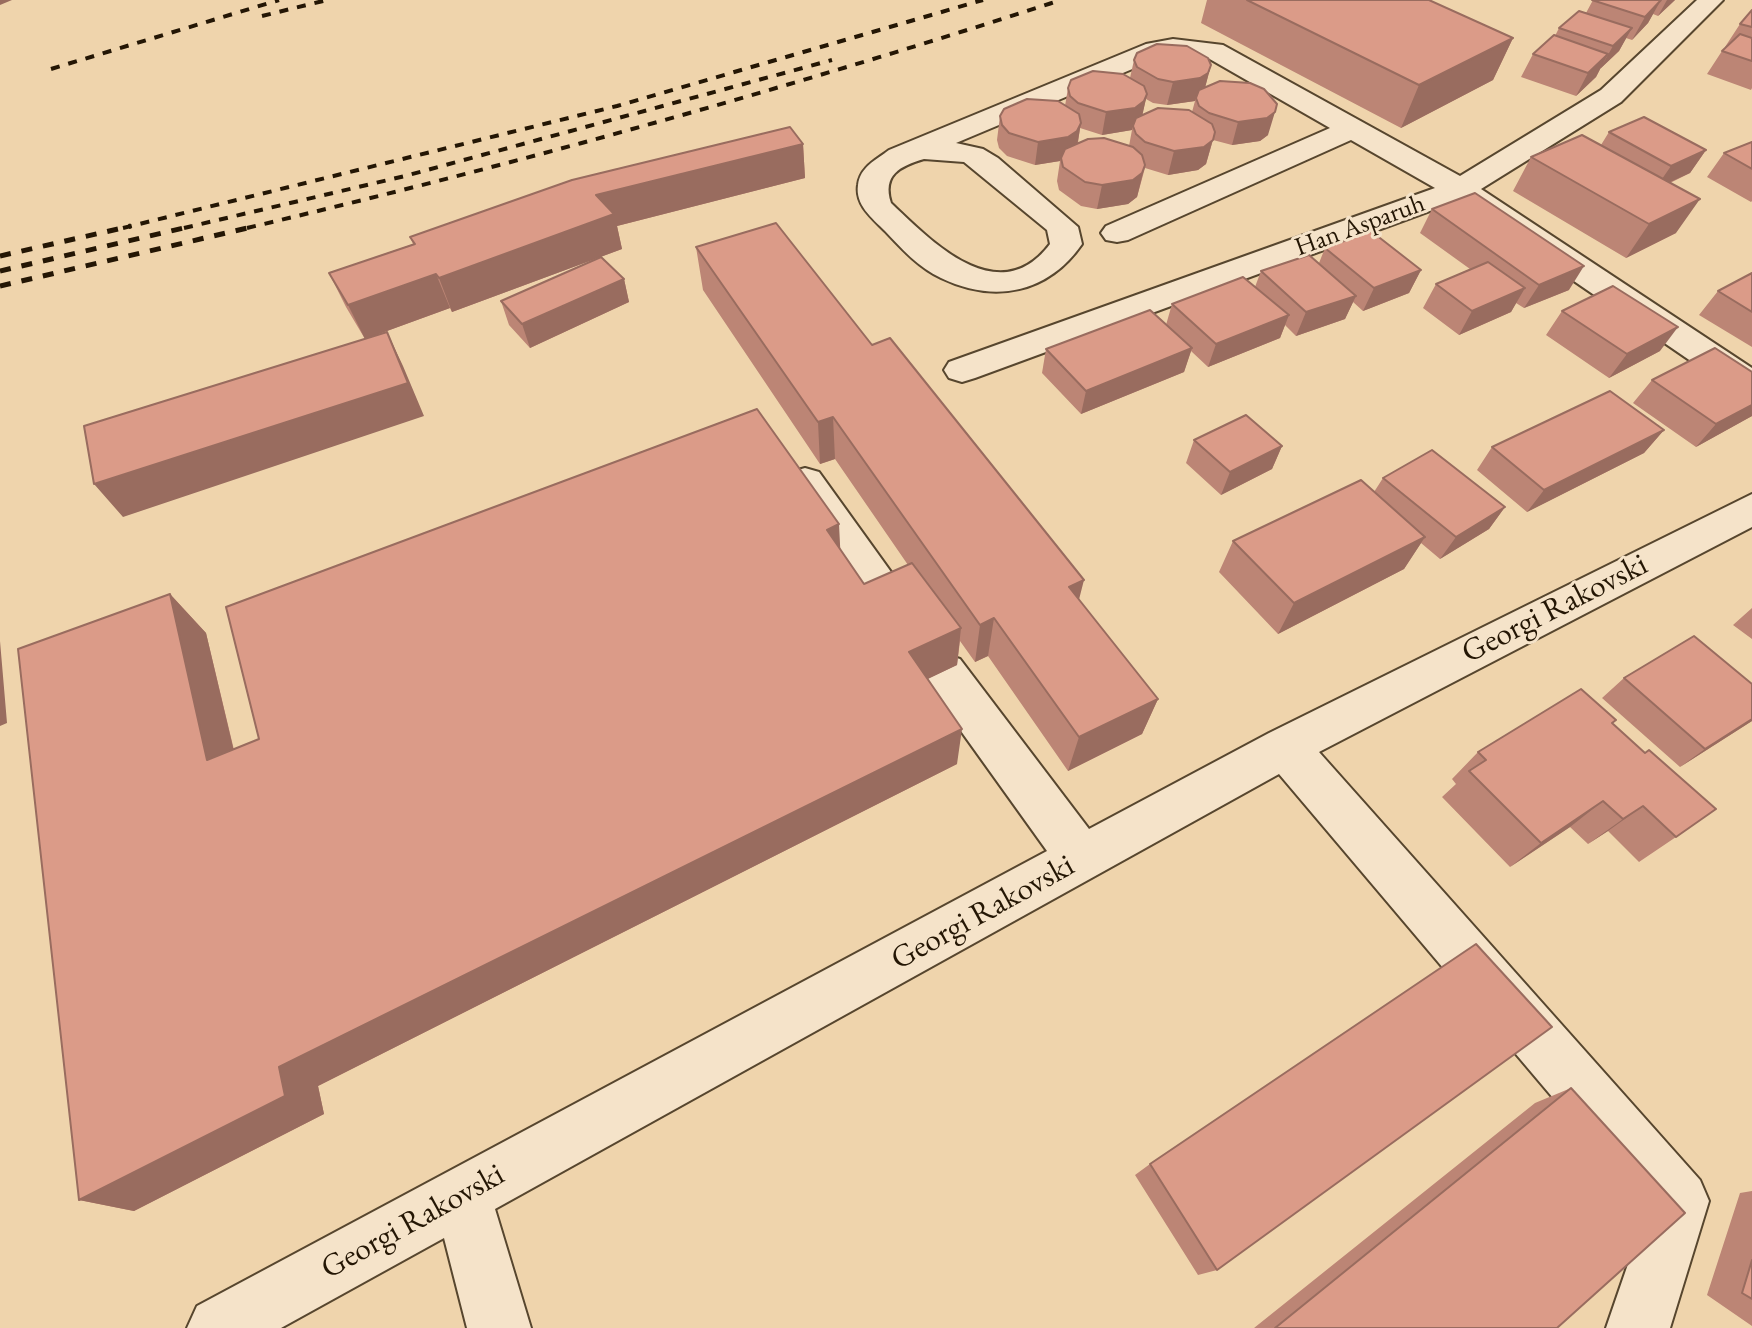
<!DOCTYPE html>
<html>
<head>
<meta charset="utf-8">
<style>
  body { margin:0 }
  canvas { display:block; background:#efd4ac }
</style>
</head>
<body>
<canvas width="1752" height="1328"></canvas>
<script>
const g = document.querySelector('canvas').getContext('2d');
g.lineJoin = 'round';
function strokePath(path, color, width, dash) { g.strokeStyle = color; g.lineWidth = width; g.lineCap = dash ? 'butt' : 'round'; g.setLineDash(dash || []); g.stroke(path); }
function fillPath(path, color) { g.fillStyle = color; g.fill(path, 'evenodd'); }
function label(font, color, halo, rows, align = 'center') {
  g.font = font + ' "EB Garamond",serif'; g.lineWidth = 6; g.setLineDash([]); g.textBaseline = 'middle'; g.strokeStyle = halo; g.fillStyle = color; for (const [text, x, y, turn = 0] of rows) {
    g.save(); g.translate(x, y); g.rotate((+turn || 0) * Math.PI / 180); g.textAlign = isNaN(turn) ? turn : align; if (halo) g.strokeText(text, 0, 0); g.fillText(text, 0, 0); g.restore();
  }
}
const minor = new Path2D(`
  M 1697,0 L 1723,0 L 1621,102 L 1481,189 L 1752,368 L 1752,397 L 1739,394 L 1457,201 L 975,378 L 962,382 L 949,378 L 944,370 L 949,362 L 1435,188 L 1351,140 L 1128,240 L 1117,242 L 1106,240 L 1101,233 L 1106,226 L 1330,128 L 1208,58 L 1173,55 L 1161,57 L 956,143 L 983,149 L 998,158 L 1078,227 L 1082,244 C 1048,293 995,304 941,278 C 919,268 901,248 885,231 C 872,218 855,205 858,185 C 860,167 876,160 889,150 L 1146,44 L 1173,39 L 1223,45 L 1460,176 L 1601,90 ZM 924,159 L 964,162 L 1047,230 L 1050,244 C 999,312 931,241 891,203 C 882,175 900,166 924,159 Z
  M 805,468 L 819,472 L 909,597 L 915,609 L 909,621 L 894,626 L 879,621 L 791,492 L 786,482 L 791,472 Z
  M 1752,494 L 1752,527 L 1319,752 L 1700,1180 L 1709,1201 L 1670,1328 L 1606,1328 L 1647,1209 L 1279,774 L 495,1209 L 531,1328 L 467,1328 L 444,1238 L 281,1328 L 187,1328 L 197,1306 L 1047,851 L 928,685 L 922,672 L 928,659 L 944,654 L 960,659 L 1089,829 L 1269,733 Z`);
strokePath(minor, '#57462e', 4);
fillPath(minor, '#f5e3c9');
strokePath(new Path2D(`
  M 262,16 L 327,0
  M 51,69 L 279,0
  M 123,228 L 617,106 L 983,0
  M 184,228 L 405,176 L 832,60
  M 247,228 C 522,163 793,87 1061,0`), '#241604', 4, [9, 9]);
strokePath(new Path2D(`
  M 0,256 L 131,226
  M 0,271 L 192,226
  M 0,286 L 256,226`), '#241604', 5, [11, 11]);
fillPath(new Path2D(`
  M 1207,0 L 1429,0 L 1513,38 L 1493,80 L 1401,128 L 1201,23 Z
  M 1593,0 L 1675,0 L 1658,16 L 1653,14 L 1648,23 L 1632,40 L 1626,38 L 1619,51 L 1600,69 L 1596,77 L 1576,96 L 1521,77 L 1533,54 L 1555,36 L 1559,28 L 1586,13 Z
  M 1752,10 L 1752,88 L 1751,90 L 1707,74 L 1722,51 L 1727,47 L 1725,47 L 1740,24 Z
  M 1134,60 L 1211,65 L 1205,87 L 1268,135 L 1260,141 L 1232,145 L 1213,140 L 1206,164 L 1198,170 L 1168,175 L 1145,168 L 1137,197 L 1128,204 L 1097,209 L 1081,206 L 1059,190 L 1057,181 L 1060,161 L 1035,165 L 1007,156 L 999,148 L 997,140 L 1000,116 L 1065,106 L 1068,88 L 1130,78 ZM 1146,99 L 1153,103 L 1167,105 L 1195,101 L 1192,112 L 1142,115 ZM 1080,128 L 1102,135 L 1132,130 L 1129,146 L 1078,143 Z
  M 1609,132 L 1706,150 L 1690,173 L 1670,183 L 1676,233 L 1626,258 L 1513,191 L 1531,157 L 1601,145 Z
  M 1752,142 L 1752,201 L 1751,202 L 1707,177 L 1724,153 Z
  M 803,144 L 805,178 L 617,226 L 622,249 L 452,312 L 450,308 L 365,339 L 346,307 L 329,273 L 413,244 L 410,237 Z
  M 1432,209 L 1569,290 L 1524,308 L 1516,303 L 1511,312 L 1459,335 L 1423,308 L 1436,284 L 1470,269 L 1420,233 Z
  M 696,247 L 872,345 L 1079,600 L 1158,699 L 1142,734 L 1068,771 L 988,656 L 975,662 L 960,641 L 957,665 L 927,679 L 957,764 L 318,1086 L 324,1114 L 134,1211 L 79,1200 L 170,594 L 206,633 L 234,750 L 840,549 L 864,584 L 908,565 L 835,459 L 820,464 L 703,290 Z
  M 1325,248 L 1421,270 L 1409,293 L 1363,311 L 1353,302 L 1345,319 L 1296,336 L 1285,325 L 1280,338 L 1208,367 L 1191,351 L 1184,372 L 1081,414 L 1042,373 L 1046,349 L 1166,325 L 1172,304 L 1255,287 L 1261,271 L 1319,263 Z
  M 1752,273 L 1752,347 L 1699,315 L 1718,291 Z
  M 624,279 L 629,302 L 530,348 L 509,325 L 501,301 Z
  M 1562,311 L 1660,351 L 1609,378 L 1546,335 Z
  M 1752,372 L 1752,416 L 1696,447 L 1633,403 L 1652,380 Z
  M 1664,430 L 1644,453 L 1527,512 L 1477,470 L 1492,447 Z
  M 1194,440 L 1282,446 L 1272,469 L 1221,495 L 1186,463 Z
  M 1383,478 L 1505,507 L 1489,529 L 1440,559 L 1421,543 L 1404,569 L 1278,634 L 1219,572 L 1233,541 L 1374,492 Z
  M 1752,608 L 1752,639 L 1733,625 Z
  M 1624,678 L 1752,721 L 1680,767 L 1602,698 Z
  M 1616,720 L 1612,723 L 1676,837 L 1639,862 L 1608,831 L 1588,844 L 1570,827 L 1510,867 L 1442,797 L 1456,784 L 1452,779 L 1478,752 Z
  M 1571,1088 L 1557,1328 L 1254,1328 L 1535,1103 Z
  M 1150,1164 L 1217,1270 L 1198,1275 L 1135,1175 Z
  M 1752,1191 L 1752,1326 L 1707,1295 L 1740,1193 Z`), '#bc8575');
fillPath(new Path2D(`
  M 0,0 L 12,0 L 0,5 Z
  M 1661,0 L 1648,23 L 1632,40 L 1645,17 Z
  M 1667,0 L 1675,0 L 1658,16 Z
  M 1632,28 L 1619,51 L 1600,69 L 1613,46 Z
  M 1513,38 L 1493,80 L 1401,128 L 1419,85 Z
  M 1608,54 L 1596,77 L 1576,96 L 1588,73 Z
  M 1211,65 L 1205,88 L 1196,98 L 1195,101 L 1167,105 L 1173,82 Z
  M 1147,94 L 1142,117 L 1133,126 L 1132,130 L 1102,135 L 1106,112 Z
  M 1275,112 L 1268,135 L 1260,141 L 1232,145 L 1238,122 Z
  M 1081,123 L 1077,146 L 1061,158 L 1060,161 L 1035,165 L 1038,142 Z
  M 1215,132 L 1206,164 L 1198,170 L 1168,175 L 1174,151 Z
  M 803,144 L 805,178 L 617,226 L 622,249 L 452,312 L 439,278 L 596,195 Z
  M 1706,150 L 1690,173 L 1655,189 L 1671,166 Z
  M 1145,165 L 1137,197 L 1128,204 L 1097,209 L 1102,185 Z
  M 1700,199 L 1676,233 L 1626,258 L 1649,224 Z
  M 1584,266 L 1569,290 L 1524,308 L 1539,285 Z
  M 1421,270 L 1409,293 L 1363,311 L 1374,288 Z
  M 436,274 L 450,308 L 365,339 L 348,305 Z
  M 624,279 L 629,302 L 530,348 L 522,324 Z
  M 1525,288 L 1511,312 L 1459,335 L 1472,311 Z
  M 1356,296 L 1345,319 L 1296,336 L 1306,312 Z
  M 1289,315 L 1280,338 L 1208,367 L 1216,344 Z
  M 1678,327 L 1660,351 L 1609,378 L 1627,354 Z
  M 387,332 L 403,366 L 424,416 L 123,517 L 94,484 Z
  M 1192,348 L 1184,372 L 1081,414 L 1086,391 Z
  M 1752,405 L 1752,416 L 1696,447 L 1716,424 Z
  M 833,417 L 835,459 L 820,464 L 818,422 Z
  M 1664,430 L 1644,453 L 1527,512 L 1544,490 Z
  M 1282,446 L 1272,469 L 1221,495 L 1230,472 Z
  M 1505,507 L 1489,529 L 1440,559 L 1456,537 Z
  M 839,524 L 841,564 L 827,530 Z
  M 1425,537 L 1404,569 L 1278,634 L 1294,603 Z
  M 1084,580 L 1074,619 L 1069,587 Z
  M 170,594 L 206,633 L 244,794 L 207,760 Z
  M 994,618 L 988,656 L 975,662 L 980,625 Z
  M 961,628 L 957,665 L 907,689 L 909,652 Z
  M 0,641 L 7,723 L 0,726 Z
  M 1158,699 L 1142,734 L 1068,771 L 1079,737 Z
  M 1752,719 L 1752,721 L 1680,767 L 1705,749 Z
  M 962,729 L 957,764 L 318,1086 L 324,1114 L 134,1211 L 79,1200 L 279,1067 Z
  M 1603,801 L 1570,827 L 1510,867 L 1541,843 Z
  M 1643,806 L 1608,831 L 1588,844 L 1623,819 Z`), '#996c5f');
const building = new Path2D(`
  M 1247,0 L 1429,0 L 1513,38 L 1419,85 Z
  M 1592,0 L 1661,0 L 1645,17 Z
  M 1752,10 L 1752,27 L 1740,24 Z
  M 1579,11 L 1632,28 L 1613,46 L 1559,28 Z
  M 1740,34 L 1752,38 L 1752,61 L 1722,51 Z
  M 1554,35 L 1608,54 L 1588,73 L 1533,54 Z
  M 1157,44 L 1187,46 L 1208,58 L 1211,65 L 1208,73 L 1200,78 L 1173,82 L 1158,79 L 1137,67 L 1134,60 L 1137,53 Z
  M 1093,71 L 1123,74 L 1144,86 L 1147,94 L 1144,101 L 1135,108 L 1106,112 L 1078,103 L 1070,96 L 1068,88 L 1071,80 Z
  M 1220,81 L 1250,83 L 1264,89 L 1277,104 L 1275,112 L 1267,118 L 1238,122 L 1209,113 L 1199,106 L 1196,98 L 1199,90 Z
  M 1027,99 L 1058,101 L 1079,114 L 1081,123 L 1077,131 L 1068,137 L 1038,142 L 1009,133 L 1002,125 L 1000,116 L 1004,109 Z
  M 1158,108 L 1189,110 L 1212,124 L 1215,132 L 1213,140 L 1204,147 L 1174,151 L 1145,142 L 1136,134 L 1133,126 L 1136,118 Z
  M 1644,117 L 1706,150 L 1671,166 L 1609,132 Z
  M 790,127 L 803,144 L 596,195 L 614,214 L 439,278 L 436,274 L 348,305 L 329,273 L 415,244 L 410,237 L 572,180 Z
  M 1582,135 L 1700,199 L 1649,224 L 1531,157 Z
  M 1104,138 L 1133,147 L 1142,155 L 1145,165 L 1142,173 L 1133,180 L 1102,185 L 1085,182 L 1063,167 L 1061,158 L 1065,149 L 1088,139 Z
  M 1752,142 L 1752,169 L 1724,153 Z
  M 1475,193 L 1584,266 L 1539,285 L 1432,209 Z
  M 776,223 L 872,345 L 890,338 L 1084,580 L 1069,587 L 1158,699 L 1079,737 L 994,618 L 980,625 L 833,417 L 818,422 L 696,247 Z
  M 1371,231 L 1421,270 L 1374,288 L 1325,248 Z
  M 1309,255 L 1356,296 L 1306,312 L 1261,271 Z
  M 601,257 L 624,279 L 522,324 L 501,301 Z
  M 1488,262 L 1525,288 L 1472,311 L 1436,284 Z
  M 1752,273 L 1752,312 L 1718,291 Z
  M 1243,277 L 1289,315 L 1216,344 L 1172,304 Z
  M 1613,286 L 1678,327 L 1627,354 L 1562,311 Z
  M 1150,310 L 1192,348 L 1086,391 L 1046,349 Z
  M 387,332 L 408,383 L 94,484 L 84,426 Z
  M 1715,348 L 1752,372 L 1752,405 L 1716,424 L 1652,380 Z
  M 1610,391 L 1664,430 L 1544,490 L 1492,447 Z
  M 757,409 L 839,524 L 827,530 L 864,584 L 912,563 L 961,628 L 909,652 L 962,729 L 279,1067 L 285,1096 L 79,1200 L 18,649 L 170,594 L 207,760 L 259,739 L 226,607 Z
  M 1246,415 L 1282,446 L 1230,472 L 1194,440 Z
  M 1432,450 L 1505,507 L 1456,537 L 1383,478 Z
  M 1361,480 L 1425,537 L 1294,603 L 1233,541 Z
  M 1694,636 L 1752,684 L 1752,719 L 1705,749 L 1624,678 Z
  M 1581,689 L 1616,720 L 1612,723 L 1645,753 L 1649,750 L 1716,809 L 1676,837 L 1643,806 L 1623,819 L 1603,801 L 1541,843 L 1469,771 L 1486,760 L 1478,752 Z
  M 1476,944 L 1552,1027 L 1217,1270 L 1150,1164 Z
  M 1571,1088 L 1685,1213 L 1557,1328 L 1275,1328 Z
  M 1752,1260 L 1752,1299 L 1742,1293 Z`);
fillPath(building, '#db9b88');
strokePath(building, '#996c5f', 2);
label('26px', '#241604', '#f5e3c9', [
  ["Han Asparuh",1360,226,-20]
]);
label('32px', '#241604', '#f5e3c9', [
  ["Georgi Rakovski",1555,609,-27],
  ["Georgi Rakovski",983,913,-29],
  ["Georgi Rakovski",413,1222,-29]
]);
</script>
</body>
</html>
